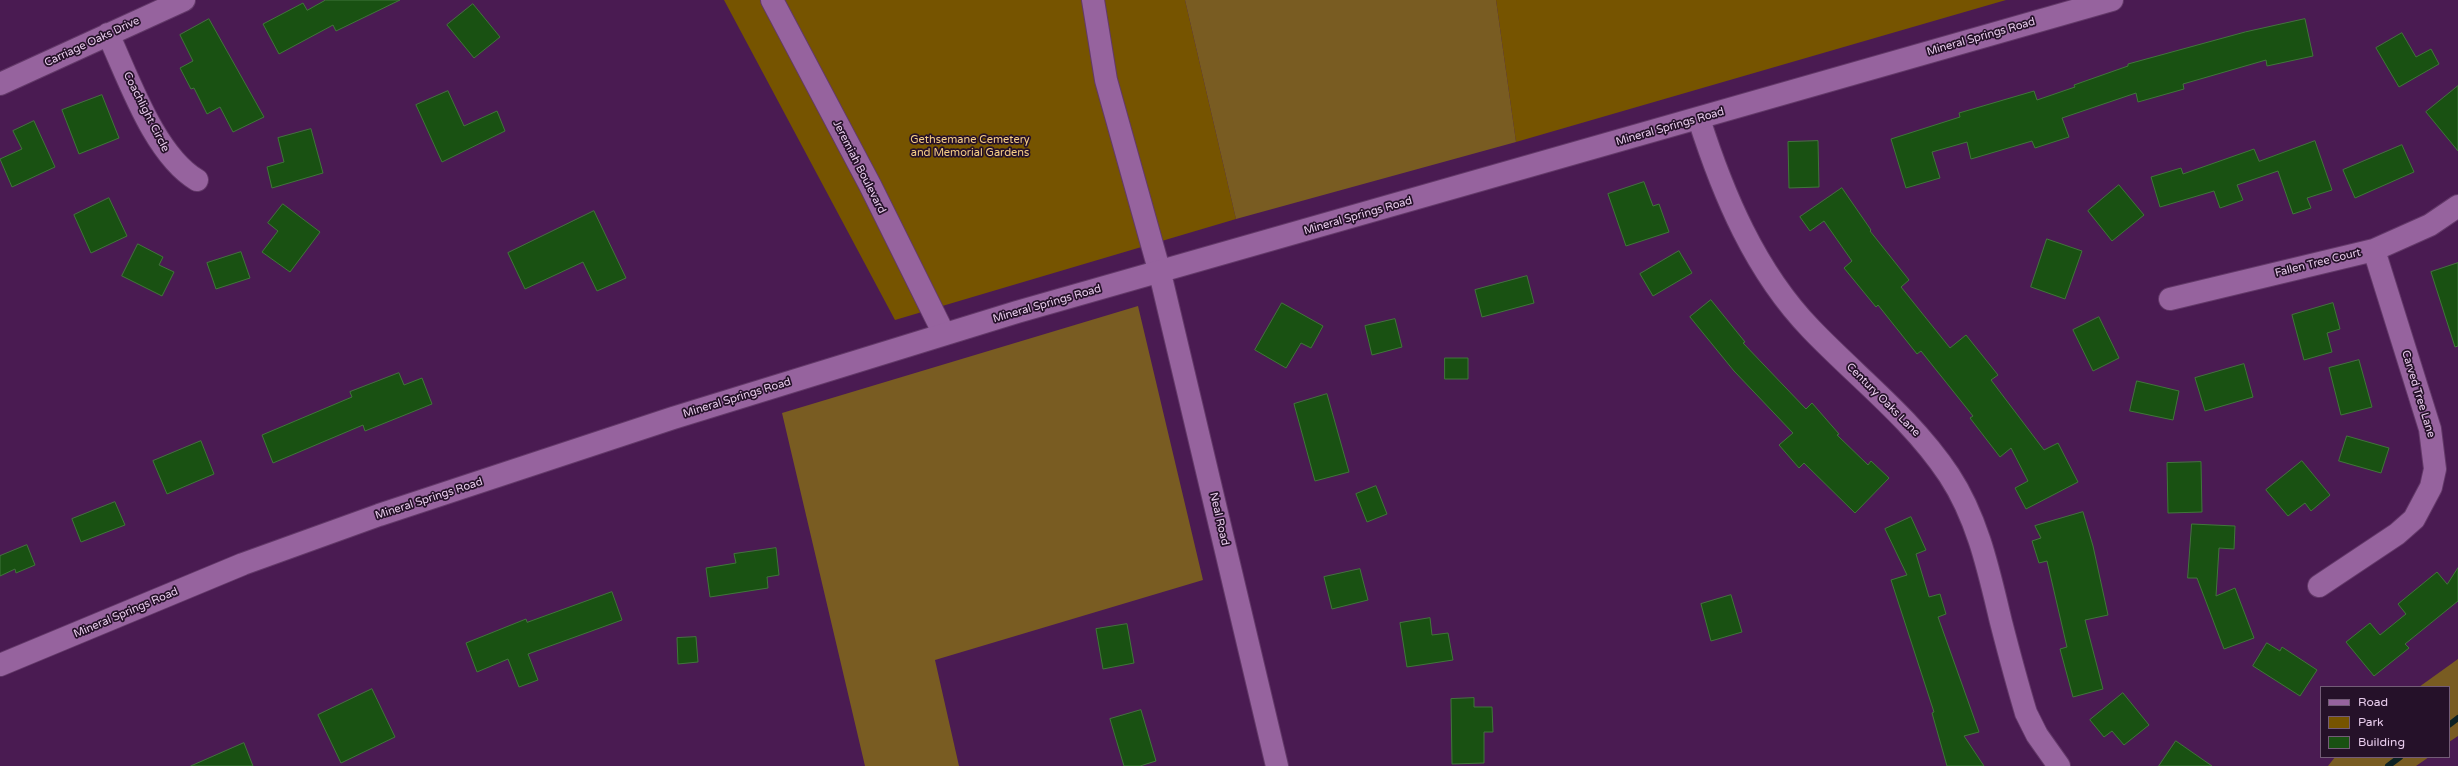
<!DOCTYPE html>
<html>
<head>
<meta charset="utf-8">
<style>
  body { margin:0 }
  #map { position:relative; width:2458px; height:766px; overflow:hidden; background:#4a1b52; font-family:"Varela Round",sans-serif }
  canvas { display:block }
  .legend { position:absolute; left:2320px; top:686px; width:130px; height:72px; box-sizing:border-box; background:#251129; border:1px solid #735c77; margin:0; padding:5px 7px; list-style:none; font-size:12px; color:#e9cded }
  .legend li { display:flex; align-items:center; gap:8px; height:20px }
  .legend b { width:20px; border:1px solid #735c77 }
</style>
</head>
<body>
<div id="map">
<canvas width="2458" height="766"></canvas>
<ul class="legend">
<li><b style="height:5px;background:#96639e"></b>Road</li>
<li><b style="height:11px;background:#765400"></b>Park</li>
<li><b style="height:11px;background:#195112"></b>Building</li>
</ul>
</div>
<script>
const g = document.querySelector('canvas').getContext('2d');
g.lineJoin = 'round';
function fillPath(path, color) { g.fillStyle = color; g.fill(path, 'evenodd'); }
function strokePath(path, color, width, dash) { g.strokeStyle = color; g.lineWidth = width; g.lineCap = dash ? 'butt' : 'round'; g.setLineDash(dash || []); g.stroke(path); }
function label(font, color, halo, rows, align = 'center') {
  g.font = font + ' "Varela Round",sans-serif'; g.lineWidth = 3.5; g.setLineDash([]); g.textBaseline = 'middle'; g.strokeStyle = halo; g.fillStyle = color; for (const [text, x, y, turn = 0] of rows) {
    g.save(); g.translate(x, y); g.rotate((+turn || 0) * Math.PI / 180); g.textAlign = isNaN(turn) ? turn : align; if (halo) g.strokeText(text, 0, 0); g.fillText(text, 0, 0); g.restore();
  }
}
fillPath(new Path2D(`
  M 724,0 L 1185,0 L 1236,219 L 895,320 Z
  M 1496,0 L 2006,0 L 1516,142 Z`), '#765400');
fillPath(new Path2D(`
  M 1185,0 L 1496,0 L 1516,142 L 1236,219 Z
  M 1138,306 L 1203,580 L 935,660 L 959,766 L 865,766 L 782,413 Z
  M 2458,659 L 2458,736 L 2449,742 L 2449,687 L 2419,687 Z
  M 2335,757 L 2429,757 L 2416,766 L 2328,766 Z`), '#795c22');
strokePath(new Path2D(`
  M 2449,725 L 2458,718
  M 2388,766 L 2400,757`), '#0d2224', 6);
const building = new Path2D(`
  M 326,0 L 400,0 L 336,31 L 333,25 L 279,54 L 263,24 L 303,3 L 307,10 Z
  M 473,4 L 500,37 L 474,58 L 447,25 Z
  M 209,19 L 264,117 L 233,132 L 220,107 L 207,114 L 194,88 L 191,89 L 180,68 L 193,61 L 180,35 Z
  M 2305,19 L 2313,56 L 2267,66 L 2266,60 L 2183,84 L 2184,89 L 2138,102 L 2136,93 L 2062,118 L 2069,137 L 2035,148 L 2032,141 L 1971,159 L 1967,142 L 1932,152 L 1940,178 L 1906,188 L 1891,139 L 1960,117 L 1959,113 L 2034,91 L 2037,100 L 2075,87 L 2074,85 L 2128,66 L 2128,64 L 2245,32 Z
  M 2402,33 L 2416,57 L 2431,49 L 2439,64 L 2399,87 L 2376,48 Z
  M 2458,86 L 2458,151 L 2426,112 Z
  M 448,91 L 464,126 L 497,111 L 505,131 L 442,162 L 416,105 Z
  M 102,95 L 119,138 L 79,154 L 62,110 Z
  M 34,121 L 55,167 L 12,187 L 0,159 L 22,149 L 13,131 Z
  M 311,129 L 323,173 L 272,188 L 267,167 L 284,162 L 278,138 Z
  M 1818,141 L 1819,187 L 1789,188 L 1788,142 Z
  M 2315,141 L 2332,190 L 2307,198 L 2311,208 L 2293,214 L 2278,171 L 2237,185 L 2243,200 L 2220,208 L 2214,191 L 2160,207 L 2151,177 L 2181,168 L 2183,174 L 2254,149 L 2259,161 Z
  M 2402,145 L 2414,172 L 2355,198 L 2343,170 Z
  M 1644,182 L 1653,206 L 1659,204 L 1669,232 L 1626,246 L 1608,194 Z
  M 2119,185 L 2144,215 L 2112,241 L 2088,211 Z
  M 1842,188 L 1871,230 L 1870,231 L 1909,280 L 1901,287 L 1950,348 L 1966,335 L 1998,375 L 1991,380 L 2044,450 L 2058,443 L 2078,482 L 2026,509 L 2015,488 L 2028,481 L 2011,448 L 2000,457 L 1970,418 L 1973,416 L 1921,351 L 1917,354 L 1878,305 L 1876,307 L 1844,268 L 1852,261 L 1824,221 L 1810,231 L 1800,217 Z
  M 109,198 L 127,236 L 91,253 L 74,215 Z
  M 283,204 L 320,232 L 290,272 L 262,252 L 278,231 L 268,223 Z
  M 594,211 L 626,278 L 597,291 L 583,262 L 525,289 L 508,253 Z
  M 2047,239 L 2082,251 L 2065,299 L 2031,287 Z
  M 138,244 L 163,257 L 159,265 L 174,272 L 162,296 L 122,276 Z
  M 1679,251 L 1692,273 L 1653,296 L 1640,274 Z
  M 241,252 L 250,278 L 216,289 L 207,263 Z
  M 2458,263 L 2458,346 L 2455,347 L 2431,272 Z
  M 1527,276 L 1534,303 L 1482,317 L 1475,290 Z
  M 1711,300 L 1745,342 L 1743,343 L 1806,409 L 1812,403 L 1839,434 L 1837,435 L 1868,465 L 1871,461 L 1889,478 L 1855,513 L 1804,463 L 1799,468 L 1779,445 L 1793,433 L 1734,371 L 1690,317 Z
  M 1282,303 L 1323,326 L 1311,348 L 1301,343 L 1286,368 L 1255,350 Z
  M 2333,303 L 2340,329 L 2327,333 L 2332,352 L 2304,360 L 2292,315 Z
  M 2099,317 L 2119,358 L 2093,371 L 2073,330 Z
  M 1395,319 L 1402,347 L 1372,355 L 1365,326 Z
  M 1445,358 L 1468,358 L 1468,379 L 1445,379 Z
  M 2359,360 L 2372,407 L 2341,415 L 2329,368 Z
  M 2244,364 L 2253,397 L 2205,411 L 2195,378 Z
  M 399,373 L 404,385 L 422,378 L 432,404 L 365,431 L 363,425 L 273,463 L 262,435 L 352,397 L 350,392 Z
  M 2137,381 L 2179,391 L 2173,420 L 2130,411 Z
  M 1327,394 L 1349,472 L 1315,481 L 1294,404 Z
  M 2347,436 L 2389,448 L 2381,473 L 2339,461 Z
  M 201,441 L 214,474 L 167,494 L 153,461 Z
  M 2302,461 L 2330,495 L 2311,511 L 2305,503 L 2288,516 L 2266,490 Z
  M 2201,462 L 2202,512 L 2168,513 L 2167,463 Z
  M 1376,486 L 1387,514 L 1367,522 L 1356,494 Z
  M 115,502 L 125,525 L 81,542 L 72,519 Z
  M 2083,512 L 2093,546 L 2108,615 L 2085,620 L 2103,689 L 2073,697 L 2060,649 L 2067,647 L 2047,561 L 2039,563 L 2032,541 L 2041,538 L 2035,526 Z
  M 1911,517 L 1926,550 L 1916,554 L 1929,597 L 1940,594 L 1946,614 L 1938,617 L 1979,732 L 1964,736 L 1984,766 L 1947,766 L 1932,713 L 1934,712 L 1891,580 L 1907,575 L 1885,529 Z
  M 2192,524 L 2235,526 L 2234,549 L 2219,548 L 2216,596 L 2235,588 L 2254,638 L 2224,649 L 2197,578 L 2188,578 Z
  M 27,545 L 35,565 L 16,573 L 15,569 L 0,576 L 0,556 Z
  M 776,548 L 779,575 L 767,577 L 768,588 L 710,597 L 706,568 L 736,563 L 734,554 Z
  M 2458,568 L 2458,601 L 2405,644 L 2409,648 L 2374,676 L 2346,642 L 2370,623 L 2380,635 L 2406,614 L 2398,604 L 2437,572 L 2447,584 Z
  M 1360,569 L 1368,600 L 1332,609 L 1324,577 Z
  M 612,592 L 622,620 L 528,654 L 538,680 L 519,687 L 508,659 L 477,672 L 466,643 L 526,619 L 527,622 Z
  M 1731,595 L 1742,632 L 1711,641 L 1701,604 Z
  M 1430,618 L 1432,635 L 1448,633 L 1453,660 L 1407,667 L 1400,623 Z
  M 1127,624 L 1134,663 L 1103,669 L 1096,629 Z
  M 696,637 L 698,662 L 678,664 L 677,638 Z
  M 2267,643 L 2280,651 L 2282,647 L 2317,670 L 2300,696 L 2253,666 Z
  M 372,689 L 395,737 L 341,763 L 318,715 Z
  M 2123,693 L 2149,725 L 2124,745 L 2112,731 L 2104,737 L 2090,720 Z
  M 1474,698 L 1474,707 L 1492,707 L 1493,732 L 1484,732 L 1484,763 L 1452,764 L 1451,699 Z
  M 1141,710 L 1156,761 L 1140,766 L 1124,766 L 1110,719 Z
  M 2176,741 L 2212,766 L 2159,766 Z
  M 244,743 L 253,766 L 191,766 Z`);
fillPath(building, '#195112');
strokePath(building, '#41763b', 1);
const street = new Path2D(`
  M 772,0 L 870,185 L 944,334
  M 1093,0 L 1106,80 L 1160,273
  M 108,34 C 129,79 154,154 197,180
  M 0,84 L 184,0
  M 1699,119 C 1723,194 1755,271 1811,329 C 1858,378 1911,418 1949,475 C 1978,519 1989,572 2001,622 C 2009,653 2017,683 2026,713 L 2037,735 L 2059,766
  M 2170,299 L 2374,250 L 2430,225 L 2458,206
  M 2319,586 L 2397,534 L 2414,519 L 2431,487 L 2435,469 L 2430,429 L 2374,250`);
const secondary = new Path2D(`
  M 1160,273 L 1277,766
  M 0,665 L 243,564 L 379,515 L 673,418 L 1017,312 L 2112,0`);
strokePath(street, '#633969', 24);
strokePath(secondary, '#633969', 24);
strokePath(street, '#96639e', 22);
strokePath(secondary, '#96639e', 22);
label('11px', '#e9cded', '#251129', [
  ["Mineral Springs Road",1981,37,-16],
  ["Carriage Oaks Drive",92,42,-25],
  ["Coachlight Circle",146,112,63],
  ["Mineral Springs Road",1670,127,-16],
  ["Jeremiah Boulevard",859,167,63],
  ["Mineral Springs Road",1358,216,-16],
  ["Fallen Tree Court",2318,263,-14],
  ["Mineral Springs Road",1047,304,-16],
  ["Carved Tree Lane",2418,394,73],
  ["Mineral Springs Road",737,398,-17],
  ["Century Oaks Lane",1883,400,45],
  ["Mineral Springs Road",429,499,-18],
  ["Neal Road",1219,519,77],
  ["Mineral Springs Road",126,613,-23]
]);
label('11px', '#f6ce86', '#251129', [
  ["Gethsemane Cemetery",970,140],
  ["and Memorial Gardens",970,153]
]);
</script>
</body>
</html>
